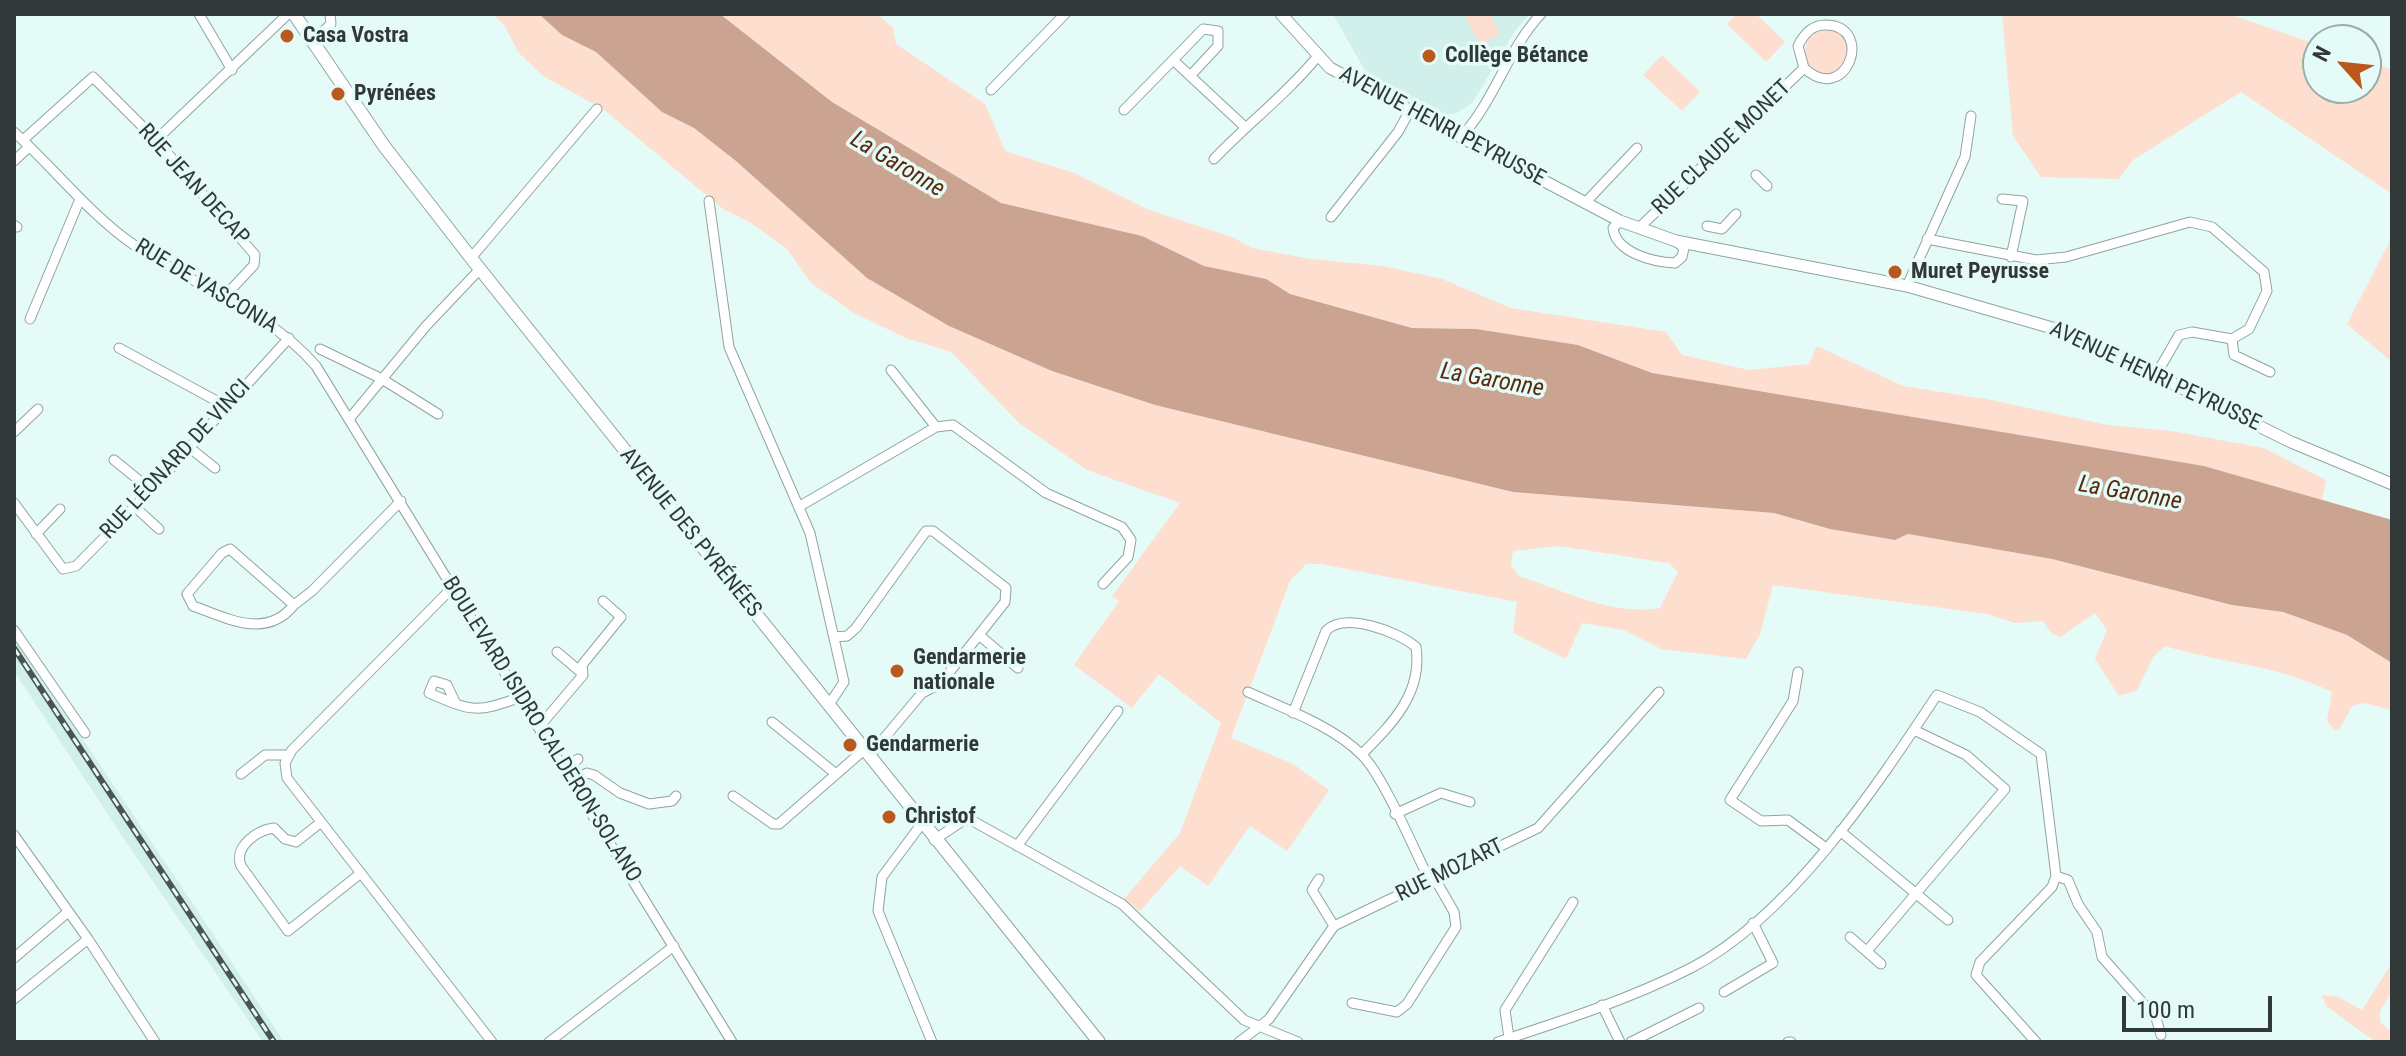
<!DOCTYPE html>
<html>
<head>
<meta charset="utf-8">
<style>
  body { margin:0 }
  #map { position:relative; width:2406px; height:1056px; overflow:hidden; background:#e5fbf8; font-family:"Roboto Condensed",sans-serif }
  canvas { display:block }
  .frame { position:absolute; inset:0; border:16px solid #313938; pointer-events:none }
  .north { position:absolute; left:2302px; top:24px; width:80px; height:80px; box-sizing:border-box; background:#e5fbf8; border:2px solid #9dadab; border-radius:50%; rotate:297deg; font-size:22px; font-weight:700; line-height:32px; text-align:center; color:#313938 }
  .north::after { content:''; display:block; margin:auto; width:28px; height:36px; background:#bb581e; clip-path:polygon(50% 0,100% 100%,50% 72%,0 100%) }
  .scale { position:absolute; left:2122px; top:996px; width:150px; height:36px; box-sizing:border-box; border:4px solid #313938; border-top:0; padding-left:10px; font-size:24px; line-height:28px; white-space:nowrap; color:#313938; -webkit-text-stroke:6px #e5fbf8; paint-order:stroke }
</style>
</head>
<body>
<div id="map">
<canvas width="2406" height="1056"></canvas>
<div class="frame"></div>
<div class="north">N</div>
<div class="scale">100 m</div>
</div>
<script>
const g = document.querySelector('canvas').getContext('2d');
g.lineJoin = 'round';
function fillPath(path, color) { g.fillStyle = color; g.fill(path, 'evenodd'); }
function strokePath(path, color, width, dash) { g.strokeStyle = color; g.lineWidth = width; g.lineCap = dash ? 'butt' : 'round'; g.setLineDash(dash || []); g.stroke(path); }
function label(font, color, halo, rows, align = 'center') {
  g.font = font + ' "Roboto Condensed",sans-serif'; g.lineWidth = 7; g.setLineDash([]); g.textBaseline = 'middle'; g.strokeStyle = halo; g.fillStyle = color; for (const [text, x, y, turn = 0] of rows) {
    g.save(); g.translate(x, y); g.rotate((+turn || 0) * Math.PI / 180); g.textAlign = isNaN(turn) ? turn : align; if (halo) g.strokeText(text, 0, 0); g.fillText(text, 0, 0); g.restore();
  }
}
fillPath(new Path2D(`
  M 1333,14 L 1530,14 L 1515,31 L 1473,102 L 1457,113 L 1441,115 L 1370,80 Z
  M 14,636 L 219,943 L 284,1042 L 263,1042 L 126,842 L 14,671 Z`), '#d1efeb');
fillPath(new Path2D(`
  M 493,14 L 539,14 L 562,35 L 596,52 L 662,112 L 694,128 L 736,161 L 867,278 L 949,326 L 1052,371 L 1155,405 L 1513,492 L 1774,513 L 1830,529 L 1895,540 L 1908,534 L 2052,559 L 2232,605 L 2283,612 L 2347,635 L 2392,663 L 2392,710 L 2363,703 L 2352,706 L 2339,730 L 2334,730 L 2327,721 L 2332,692 C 2278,665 2221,663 2165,646 L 2153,657 L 2137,690 L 2119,696 L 2095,659 L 2107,630 L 2095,613 L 2060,637 L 2051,633 L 2043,621 L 2015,623 L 1987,614 L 1773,585 L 1760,634 L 1746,659 L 1661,649 L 1624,630 L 1582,623 L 1566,659 L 1513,633 L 1517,602 L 1321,564 L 1306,564 L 1290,581 L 1231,738 L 1293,764 L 1329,790 L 1287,851 L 1250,826 L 1208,886 L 1180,866 L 1140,911 L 1124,899 L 1180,833 L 1221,723 L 1159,674 L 1132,708 L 1074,665 L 1119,601 L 1112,596 L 1180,503 L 1087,470 L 1019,423 L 951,352 L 906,338 L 854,313 L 811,283 L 787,249 L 751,223 L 723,209 L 603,109 L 543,76 L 519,53 L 504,25 ZM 1559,546 L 1669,563 L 1678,572 L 1660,608 C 1613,616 1564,591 1519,576 L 1511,566 L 1513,551 Z
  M 720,14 L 877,14 L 893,28 L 896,44 L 985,104 L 1005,151 L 1074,173 L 1149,210 L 1232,237 L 1252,248 L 1310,259 L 1383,266 L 1442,279 L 1511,308 L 1666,332 L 1682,355 L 1749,370 L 1809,364 L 1817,346 L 1903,386 L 1991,400 L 2108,425 L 2171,431 L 2264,448 L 2326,480 L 2322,500 L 2204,466 L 1652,373 L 1578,345 L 1476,329 L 1412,328 L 1290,294 L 1265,279 L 1204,266 L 1142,236 L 1001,203 L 832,102 Z
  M 1464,14 L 1490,14 L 1500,34 L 1480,45 Z
  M 1736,14 L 1756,14 L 1785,42 L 1766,62 L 1727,24 Z
  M 2002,14 L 2229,14 L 2318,45 L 2318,88 L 2366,88 L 2366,61 L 2391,69 L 2392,194 L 2241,92 L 2133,160 L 2119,179 L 2041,177 L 2013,136 Z
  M1805 52a22 22 0 1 1 44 0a22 22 0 1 1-44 0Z
  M 1662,55 L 1700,92 L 1682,111 L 1643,75 Z
  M 2392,237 L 2392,362 L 2347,324 Z
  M 2392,963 L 2392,991 L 2380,1011 L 2380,1022 L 2392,1032 L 2392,1042 L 2376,1042 L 2326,1006 L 2322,995 L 2338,997 L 2362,1010 Z`), '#fddecf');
fillPath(new Path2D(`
  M 539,14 L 720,14 L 832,102 L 1001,203 L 1142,236 L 1204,266 L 1266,279 L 1290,294 L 1412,328 L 1476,329 L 1578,345 L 1652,373 L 2204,466 L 2392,520 L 2392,663 L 2347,635 L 2283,612 L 2232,605 L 2052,559 L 1908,534 L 1895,540 L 1830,529 L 1774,513 L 1513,492 L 1155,405 L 1052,371 L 949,326 L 867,278 L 736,161 L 694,128 L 662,112 L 596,52 L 562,35 Z`), '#caa391');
const minor = new Path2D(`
  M 199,14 L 232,70
  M 312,41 L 331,24 L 330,14
  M 1173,60 L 1203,29 L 1218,31 L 1218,46 L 1190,76
  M 991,90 L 1065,14
  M 1124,110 L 1173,60 L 1245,127
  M 14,132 C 55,169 89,214 134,245 C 194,286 268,310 316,366 L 732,1042
  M 1460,138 C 1495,101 1507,50 1541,14
  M 23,140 L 93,77 L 156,140 L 255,255 L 254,265 L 224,297
  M 156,140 L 288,14
  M 1214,159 C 1248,123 1286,95 1317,57
  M 14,161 L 29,147
  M 1756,175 L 1767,186
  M 2002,199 L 2023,201 L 2011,257
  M 709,201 L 729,347 L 810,533 L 844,682 L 830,703
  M 1585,203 L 1637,148
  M 1331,217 L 1398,132 L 1409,112
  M 1620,221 L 1613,228 C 1616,253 1653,262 1675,263 L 1682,257 L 1684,248 L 1676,241
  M 14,225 L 17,227
  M 1707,226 L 1722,229 L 1736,214
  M 1639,228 L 1804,68 C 1846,107 1875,27 1827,25 C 1812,24 1804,34 1798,46 L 1804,68
  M 1927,239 L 2036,260 L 2066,257 L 2190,222 L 2212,227 L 2264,272 L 2267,291 L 2249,329 L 2232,339 L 2192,332 L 2179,335 L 2157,373
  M 471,258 L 597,109
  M 1907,286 L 1965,157 L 1971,116
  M 30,319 L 80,199
  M 2232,339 L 2234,355 L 2270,372
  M 119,348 L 226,406
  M 320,349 L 382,379 L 438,414
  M 891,370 L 936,427
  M 350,418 L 426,326 L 480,269
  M 14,432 L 38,409
  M 190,448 L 215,468
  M 114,460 L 151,490
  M 14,503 L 63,569 L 76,566 L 151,490 L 289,338
  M 800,506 L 936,427 L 953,425 L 1046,493 L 1122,527 L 1131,540 L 1128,557 L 1103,584
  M 135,507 L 159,529
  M 36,534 L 60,509
  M 453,587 L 292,750 L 285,763 L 287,778 L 492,1042
  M 294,605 C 266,640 227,618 193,606 L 187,594 L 222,553 L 230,549 L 294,605 L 312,591 L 401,501
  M 14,630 L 85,733
  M 979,635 L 1018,668
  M 834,637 L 847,636 L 856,628 L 926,531 L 933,531 L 1006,588 L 1005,602 L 940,684 L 922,693 L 870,755
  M 557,652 L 583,674
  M 1798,672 L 1793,701 L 1730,800 L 1761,821 L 1788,820 L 1826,848
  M 1248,692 C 1285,709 1333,726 1362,755 C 1384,777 1414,850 1430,881
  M 456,704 L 447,685 L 434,681 L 429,693 C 473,712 476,713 521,697
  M 1293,713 L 1326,631 C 1344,611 1399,632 1416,647 C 1423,693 1392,724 1362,754
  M 772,722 L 836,774
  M 539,727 L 583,675 L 582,665 L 621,617 L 603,601
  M 565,768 L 578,759
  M 241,774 L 265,755 L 289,755
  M 572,780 L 587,773 L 594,775 L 620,793 L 649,804 L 672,801 L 676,796
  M 733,796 L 773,824 L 779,824 L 865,749
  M 1395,814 L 1441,793 L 1470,802
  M 923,822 L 882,877 L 878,911 L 932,1042
  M 320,823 L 296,842 L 285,839 L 274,828 C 257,830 233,847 241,866 L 288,931 L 361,873
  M 1840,831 L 1948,920
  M 14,835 L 88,939 L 155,1042
  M 934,840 L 964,820 L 971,820 L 1122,904 L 1244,1020 L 1298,1042
  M 1017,846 L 1118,711
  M 2056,876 L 2068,880 L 2078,904 L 2097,932 L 2102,957 L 2156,1018 L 2161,1035
  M 1319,879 L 1312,890 L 1334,926
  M 1850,937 L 1881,964
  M 1867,951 L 2005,789 L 1966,755 L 1914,730
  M 14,958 L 68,912
  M 1724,992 L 1773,963 L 1753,923
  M 14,999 L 88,939
  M 1352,1003 L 1397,1012 L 1407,1004 L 1456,927 L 1454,912 L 1435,879
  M 1602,1005 L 1620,1042
  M 1509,1038 L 1505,1010 L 1573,902
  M 549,1042 L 674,946
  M 1239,1042 L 1269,1019 L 1334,926 L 1538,828 L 1659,692
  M 1498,1042 C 1562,1021 1630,999 1691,968 C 1790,917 1876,787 1937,695 L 1980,712 L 2041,754 L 2056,876 L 2052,887 L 1980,962 L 1976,975 L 2036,1042
  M 1631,1042 L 1699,1008
  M 1788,1042 L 1791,1042`);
const tertiary = new Path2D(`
  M 1281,14 L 1330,68 L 1620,221 L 1676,241 L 1907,286 L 2073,334 L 2291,442 L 2392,484`);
const secondary = new Path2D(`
  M 294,14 L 384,146 L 475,263 L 1099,1042`);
strokePath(minor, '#8fa4a1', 11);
strokePath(tertiary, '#8fa4a1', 13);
strokePath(secondary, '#8fa4a1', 14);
strokePath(minor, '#fff', 9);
strokePath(tertiary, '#fff', 11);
strokePath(secondary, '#fff', 12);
const rail = new Path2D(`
  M 14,648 L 274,1042`);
strokePath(rail, '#4a5453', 6);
strokePath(rail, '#e5fbf8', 3, [9]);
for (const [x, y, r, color] of [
  [287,36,8,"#bb581e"],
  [1429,56,8,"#bb581e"],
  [338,94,8,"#bb581e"],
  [1895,272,8,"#bb581e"],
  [897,671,8,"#bb581e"],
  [850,745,8,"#bb581e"],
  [889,817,8,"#bb581e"]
]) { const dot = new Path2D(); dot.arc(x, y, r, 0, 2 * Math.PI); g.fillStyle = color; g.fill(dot); strokePath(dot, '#e5fbf8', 3); }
label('bold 22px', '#313938', '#e5fbf8', [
  ["Casa Vostra",303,36],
  ["Collège Bétance",1445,56],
  ["Pyrénées",354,94],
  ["Muret Peyrusse",1911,272],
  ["Gendarmerie",913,658],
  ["nationale",913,683],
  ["Gendarmerie",866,745],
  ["Christof",905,817]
], 'left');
label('22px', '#313938', '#e5fbf8', [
  ["AVENUE HENRI PEYRUSSE",1442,127,28],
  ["RUE CLAUDE MONET",1722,148,-44],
  ["RUE JEAN DECAP",193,185,48],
  ["RUE DE VASCONIA",206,287,31],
  ["AVENUE HENRI PEYRUSSE",2155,377,25],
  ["RUE LÉONARD DE VINCI",176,460,-47],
  ["AVENUE DES PYRÉNÉES",690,533,51],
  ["BOULEVARD ISIDRO CALDERON-SOLANO",541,730,58],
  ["RUE MOZART",1450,871,-26]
]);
label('italic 24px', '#5b2a0e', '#e5fbf8', [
  ["La Garonne",897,165,31],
  ["La Garonne",1492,381,10],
  ["La Garonne",2130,494,10]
]);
</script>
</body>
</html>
